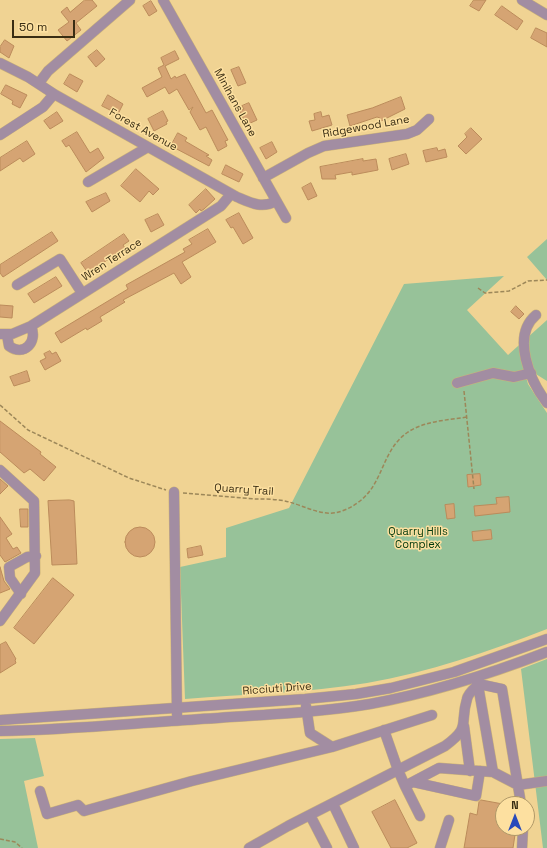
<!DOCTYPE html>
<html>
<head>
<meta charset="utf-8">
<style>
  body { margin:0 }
  #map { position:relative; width:547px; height:848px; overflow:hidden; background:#f0d393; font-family:"Space Grotesk",sans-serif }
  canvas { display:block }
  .north { position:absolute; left:495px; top:796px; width:40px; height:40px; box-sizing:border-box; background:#fde0a0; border:1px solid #af9868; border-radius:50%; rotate:0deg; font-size:11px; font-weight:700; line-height:16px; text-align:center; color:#392d13 }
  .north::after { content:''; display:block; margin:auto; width:14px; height:18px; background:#284aba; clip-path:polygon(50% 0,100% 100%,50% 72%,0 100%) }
  .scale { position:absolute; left:12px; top:20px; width:63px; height:18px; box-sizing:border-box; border:2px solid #392d13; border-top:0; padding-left:5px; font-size:12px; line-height:14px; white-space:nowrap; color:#392d13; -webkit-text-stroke:3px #fde0a0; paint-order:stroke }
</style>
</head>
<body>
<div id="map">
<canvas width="547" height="848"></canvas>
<div class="north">N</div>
<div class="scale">50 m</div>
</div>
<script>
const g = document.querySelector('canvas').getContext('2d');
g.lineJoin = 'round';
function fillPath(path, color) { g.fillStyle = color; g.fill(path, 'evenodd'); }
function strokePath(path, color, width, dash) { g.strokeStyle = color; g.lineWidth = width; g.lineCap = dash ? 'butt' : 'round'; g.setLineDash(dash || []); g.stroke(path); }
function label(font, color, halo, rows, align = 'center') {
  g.font = font + ' "Space Grotesk",sans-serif'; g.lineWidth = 3; g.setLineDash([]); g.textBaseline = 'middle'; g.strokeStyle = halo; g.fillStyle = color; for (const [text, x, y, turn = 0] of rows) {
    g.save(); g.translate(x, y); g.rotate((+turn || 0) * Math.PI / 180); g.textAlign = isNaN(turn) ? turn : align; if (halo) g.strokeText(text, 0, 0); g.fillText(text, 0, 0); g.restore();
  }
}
fillPath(new Path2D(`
  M 547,239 L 547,280 L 527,257 Z
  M 504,276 L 467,310 L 508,355 L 547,320 L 547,381 L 523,366 L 528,384 L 547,413 L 547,629 C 488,652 429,672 367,683 C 307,693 245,694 185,699 L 180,567 L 226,557 L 226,528 L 289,508 L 404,284 Z
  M 547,659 L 547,848 L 543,848 L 521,669 Z
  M 35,738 L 44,776 L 24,781 L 38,848 L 0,848 L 0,739 Z`), '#97c299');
const building = new Path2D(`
  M 85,0 L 92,0 L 97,6 L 76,23 L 81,30 L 67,41 L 58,30 L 69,22 L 61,12 L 67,7 L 70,12 Z
  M 474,0 L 486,0 L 479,11 L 470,6 Z
  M 151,1 L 157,11 L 149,16 L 143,6 Z
  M 502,6 L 523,21 L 517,30 L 495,15 Z
  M 536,28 L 547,33 L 547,47 L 531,38 Z
  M 5,40 L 14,46 L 9,58 L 0,52 L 0,47 Z
  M 97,50 L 105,59 L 96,67 L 88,57 Z
  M 175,51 L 179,59 L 165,66 L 171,79 L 175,76 L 176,78 L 185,74 L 206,113 L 212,110 L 228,140 L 225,141 L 227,146 L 218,151 L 206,127 L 200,130 L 190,112 L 193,107 L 189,110 L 177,89 L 169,94 L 165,87 L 147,97 L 142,88 L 162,77 L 158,68 L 164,65 L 161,58 Z
  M 239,67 L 246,83 L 238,86 L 231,70 Z
  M 70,74 L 83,81 L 77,92 L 64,84 Z
  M 6,85 L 27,95 L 20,108 L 12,104 L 13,101 L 1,94 Z
  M 108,95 L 123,104 L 118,114 L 102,106 Z
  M 401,97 L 405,109 L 381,121 L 380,118 L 377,117 L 350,126 L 347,115 L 372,108 Z
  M 249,103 L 257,120 L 246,125 L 240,111 L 244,109 L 242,106 Z
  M 163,111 L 168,121 L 166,122 L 167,124 L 154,131 L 148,119 Z
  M 57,112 L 63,121 L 50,129 L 44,121 Z
  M 321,112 L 322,117 L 329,115 L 332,125 L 312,131 L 309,121 L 315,120 L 314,114 Z
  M 471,128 L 482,139 L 466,154 L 458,146 L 467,137 L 465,134 Z
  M 77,132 L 90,153 L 98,148 L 104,158 L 86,172 L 69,145 L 66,147 L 62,141 Z
  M 178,133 L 187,138 L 185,141 L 209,155 L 206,156 L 212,160 L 209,166 L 171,146 Z
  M 27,141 L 35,154 L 23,162 L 20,158 L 0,171 L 0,158 Z
  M 272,142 L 277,152 L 266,159 L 260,148 Z
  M 437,148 L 438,151 L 445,149 L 447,157 L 426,162 L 423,151 Z
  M 406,154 L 409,164 L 392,170 L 389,159 Z
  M 363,159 L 363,161 L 376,159 L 378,170 L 352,175 L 352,172 L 335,175 L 336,179 L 322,179 L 320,167 Z
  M 226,165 L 243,174 L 239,182 L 222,174 Z
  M 136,169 L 159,189 L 153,195 L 149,191 L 140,202 L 121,186 Z
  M 311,183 L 317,196 L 308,200 L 302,188 Z
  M 206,189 L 215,199 L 204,209 L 201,211 L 200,209 L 196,213 L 189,205 Z
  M 106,193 L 110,201 L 92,212 L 86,202 Z
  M 239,213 L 253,238 L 243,244 L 233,227 L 231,228 L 226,220 Z
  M 158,214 L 164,225 L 151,232 L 145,220 Z
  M 208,229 L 216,242 L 182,262 L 191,277 L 181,284 L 174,273 L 123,300 L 125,302 L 100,317 L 102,321 L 87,330 L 86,328 L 61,343 L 55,333 L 128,289 L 126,285 L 185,252 L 183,249 L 192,244 L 189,240 Z
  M 52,232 L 58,241 L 3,277 L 0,273 L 0,265 Z
  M 124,234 L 129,241 L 123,245 L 125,248 L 88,273 L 81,263 Z
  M 56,277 L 62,286 L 34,303 L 28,294 Z
  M 0,305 L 13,306 L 12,318 L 0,317 Z
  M 516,306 L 524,314 L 519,319 L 511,312 Z
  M 50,351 L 52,354 L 56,352 L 61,361 L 45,370 L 40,361 L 46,358 L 44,354 Z
  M 27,371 L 30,381 L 14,386 L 10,377 Z
  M 0,421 L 41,452 L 40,454 L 56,467 L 44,481 L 30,469 L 24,473 L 0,452 Z
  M 480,474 L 481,485 L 468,487 L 467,475 Z
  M 0,479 L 8,486 L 0,494 Z
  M 509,497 L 510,512 L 475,516 L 474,506 L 497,504 L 496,498 Z
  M 70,500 L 74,501 L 77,564 L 52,565 L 48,501 Z
  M 454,504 L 455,518 L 447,519 L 445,505 Z
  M 20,509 L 28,509 L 28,527 L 21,527 Z
  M 0,517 L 12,534 L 6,538 L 13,549 L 17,547 L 21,553 L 5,562 L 0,555 Z
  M125 542a15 15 0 1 1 30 0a15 15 0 1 1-30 0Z
  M 491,530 L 492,539 L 473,541 L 472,532 Z
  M 201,546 L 203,555 L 188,558 L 187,549 Z
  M 0,567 L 4,581 L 10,589 L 0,593 Z
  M 53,578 L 74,595 L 34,644 L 14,628 Z
  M 6,642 L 16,659 L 15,660 L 16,663 L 0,673 L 0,645 Z
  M 395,800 L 417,843 L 407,848 L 391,848 L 372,812 Z
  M 481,800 L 503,804 L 503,828 L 516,828 L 513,848 L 464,848 L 470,813 L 477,815 L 479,802 Z`);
fillPath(building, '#d5a473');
strokePath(building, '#bb8b5b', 1);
const minor = new Path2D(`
  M 163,0 L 286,218
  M 522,0 L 547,15
  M 0,63 L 28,77 L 54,94 L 237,197 C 251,203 262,209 276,201
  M 39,83 L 48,71 L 130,0
  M 0,135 L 43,107 L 54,94
  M 263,178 L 308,153 L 324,146 L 407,134 L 417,130 L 429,119
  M 88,182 L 148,147
  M 17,285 L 60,259 L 82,293
  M 536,315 C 511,336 530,381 547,403
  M 0,334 L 12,334 L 31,326 L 221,206 L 231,194
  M 7,335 L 9,346 C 24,357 38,342 31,326
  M 457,383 L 493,373 L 514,377 L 531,373
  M 0,470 L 34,501 L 35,573 L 0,621
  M 174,492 L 177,715
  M 21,594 L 10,578 L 9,567 L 27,557 L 36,556
  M 477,679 L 493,772 L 518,785 L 547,781
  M 479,684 L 502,689 L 521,804
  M 306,706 L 310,733 L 332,747
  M 0,720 L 305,699 L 356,694 L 391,688 L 454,672 L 547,639
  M 464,726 L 470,771
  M 384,730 L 398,770 L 405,786 L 439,768 L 493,772
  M 0,731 C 62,730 125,724 187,720 C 248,715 310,714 370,704 C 431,693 490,674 547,652
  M 413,782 L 476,796 L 480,771
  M 405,786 L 420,816
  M 40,791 L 47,814 L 78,805 L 84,811 L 192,781 L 332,747 L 432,715
  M 333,804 L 354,848
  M 310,815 L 327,848
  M 249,848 L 288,826 L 445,746 C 472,726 459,725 467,699 C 468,693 475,688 479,684
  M 440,848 L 449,820
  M 522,848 L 523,828`);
strokePath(minor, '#cbb279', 11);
strokePath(new Path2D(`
  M 478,288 L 485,293 L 509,291 L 528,281 L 547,280
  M 464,391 L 474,489
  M 0,405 L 28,430 L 129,478 L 166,490
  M 183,493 C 207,495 231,497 256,499 C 266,499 279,499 289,502 C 305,506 324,518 342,511 C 387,494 376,454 408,432 C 425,421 448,420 467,417
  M 0,839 L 15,842 L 22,848`), '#9c8759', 1.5, [4, 2]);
strokePath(minor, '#a28da2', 10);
label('11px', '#392d13', '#fde0a0', [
  ["Minihans Lane",235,103,61],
  ["Ridgewood Lane",366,127,-10],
  ["Forest Avenue",143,130,29],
  ["Wren Terrace",112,260,-33],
  ["Quarry Trail",244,490,4],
  ["Ricciuti Drive",277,689,-4]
]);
label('11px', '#00390c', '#fde0a0', [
  ["Quarry Hills",418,532],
  ["Complex",418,545]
]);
</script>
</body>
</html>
